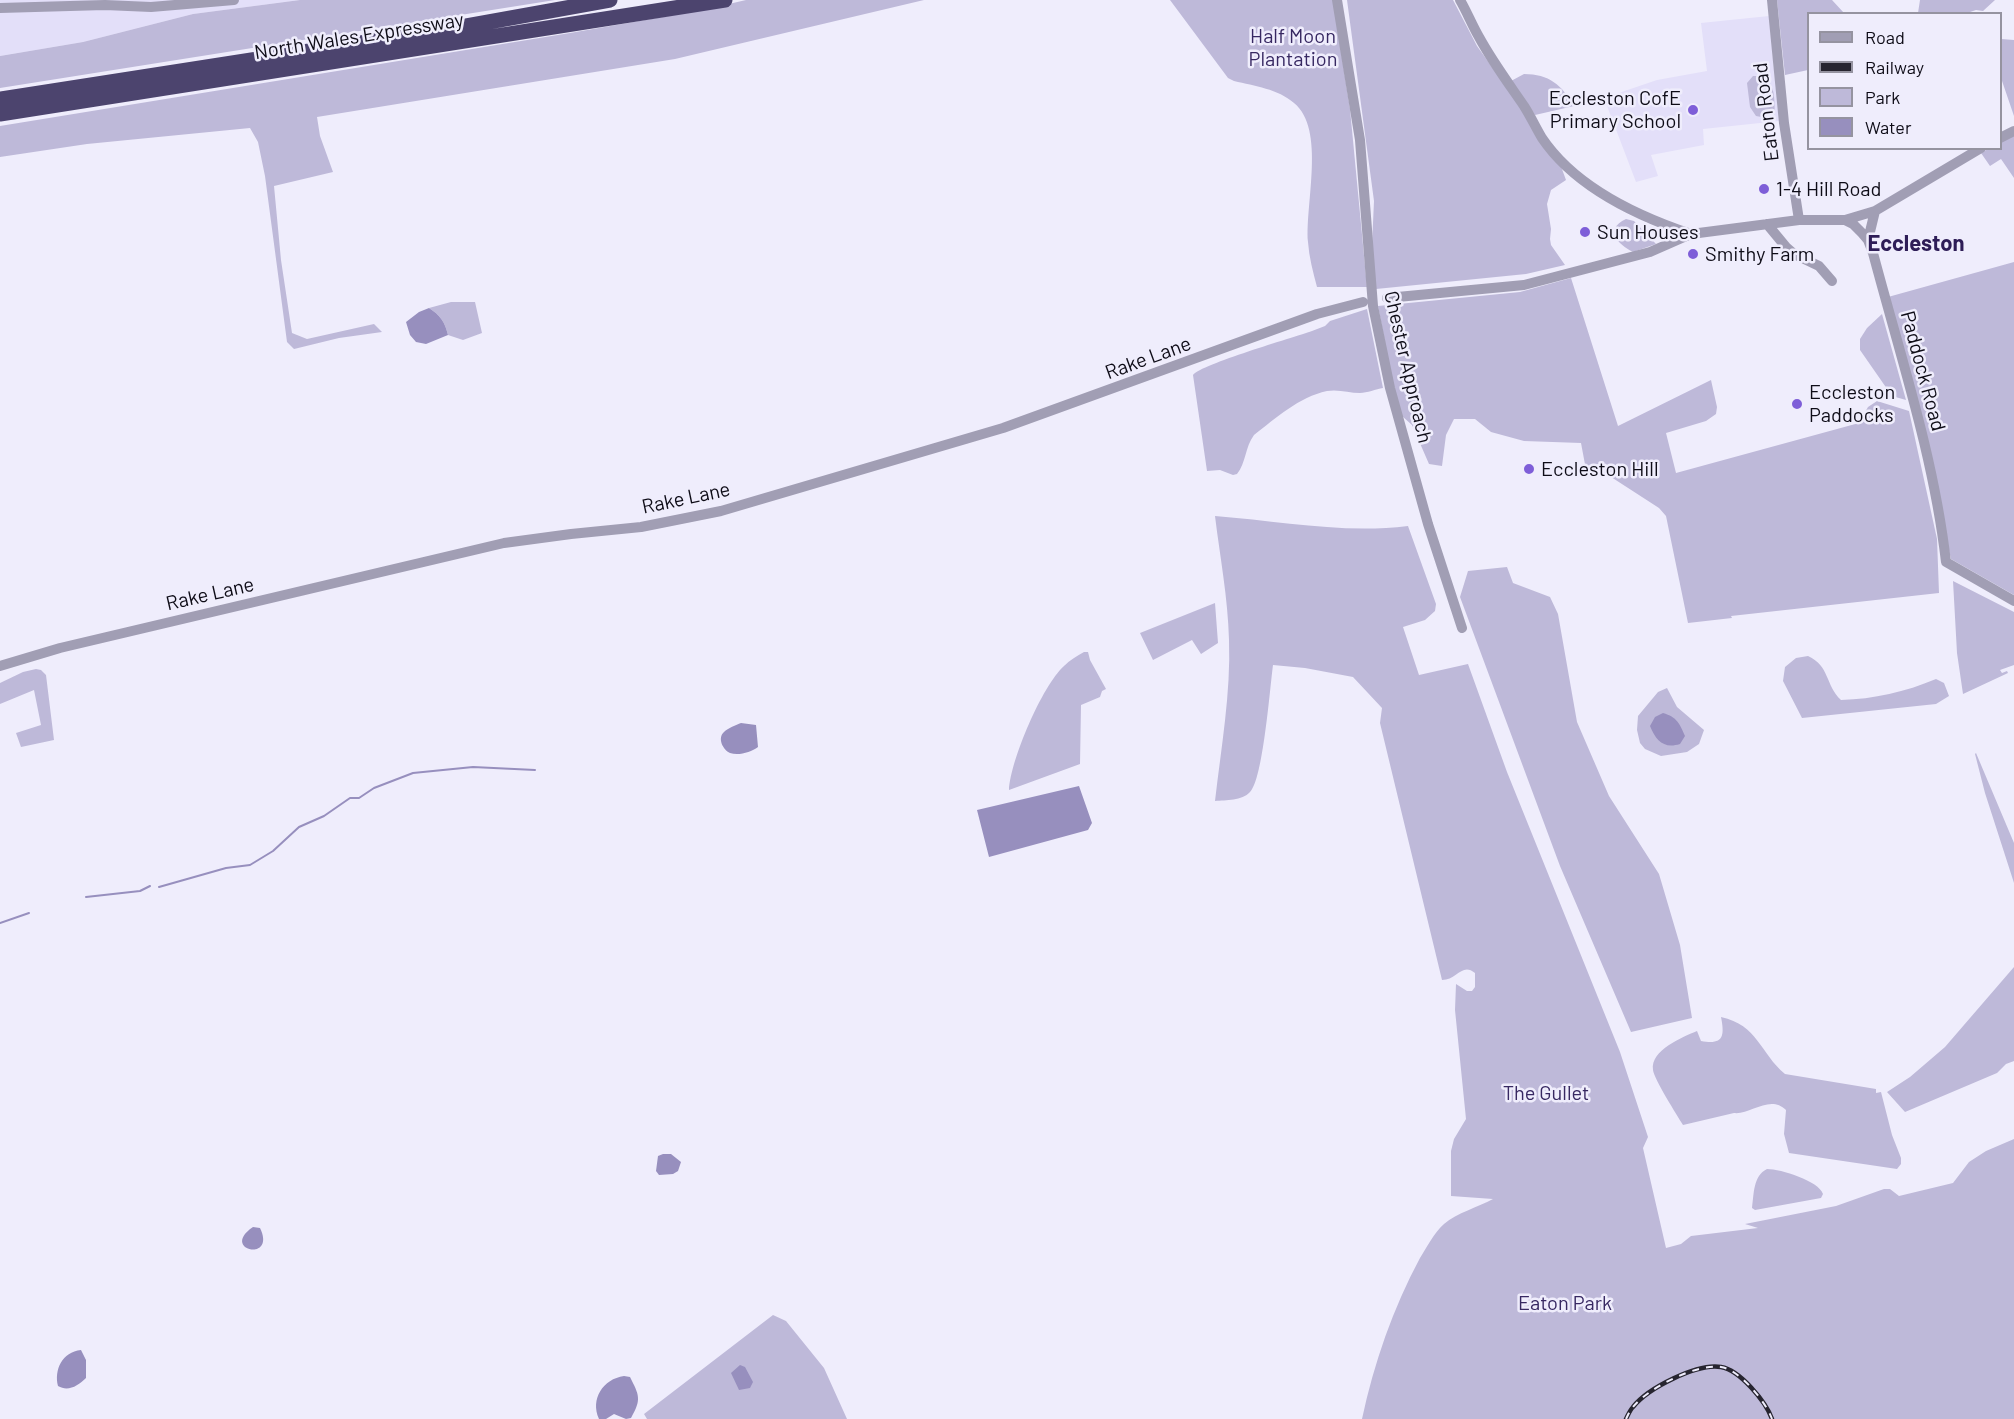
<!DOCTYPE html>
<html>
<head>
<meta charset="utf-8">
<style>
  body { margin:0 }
  #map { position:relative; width:2014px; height:1419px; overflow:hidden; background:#efedfc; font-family:Barlow,sans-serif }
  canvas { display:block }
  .legend { position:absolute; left:1807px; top:12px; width:195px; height:138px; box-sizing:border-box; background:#efedfc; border:2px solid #9593a0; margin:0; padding:8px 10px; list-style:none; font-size:18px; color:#0e0c17 }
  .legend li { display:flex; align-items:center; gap:12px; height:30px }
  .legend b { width:30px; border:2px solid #9593a0 }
</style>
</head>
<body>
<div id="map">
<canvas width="2014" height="1419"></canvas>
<ul class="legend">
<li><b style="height:8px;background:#a19eb4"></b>Road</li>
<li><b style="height:8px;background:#272530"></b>Railway</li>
<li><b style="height:16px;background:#beb9d9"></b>Park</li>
<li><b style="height:16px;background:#978fbe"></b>Water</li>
</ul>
</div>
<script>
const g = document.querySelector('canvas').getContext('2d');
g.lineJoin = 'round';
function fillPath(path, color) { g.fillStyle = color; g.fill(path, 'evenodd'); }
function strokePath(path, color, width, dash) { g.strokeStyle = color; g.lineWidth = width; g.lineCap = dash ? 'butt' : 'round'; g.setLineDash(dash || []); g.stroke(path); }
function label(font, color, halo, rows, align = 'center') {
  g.font = font + ' Barlow,sans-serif'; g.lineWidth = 5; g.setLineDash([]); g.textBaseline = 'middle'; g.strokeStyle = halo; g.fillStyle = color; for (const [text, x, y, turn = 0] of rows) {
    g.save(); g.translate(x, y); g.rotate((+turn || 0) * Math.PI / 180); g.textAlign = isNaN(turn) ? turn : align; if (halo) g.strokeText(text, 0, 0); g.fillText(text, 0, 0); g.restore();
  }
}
fillPath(new Path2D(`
  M 0,0 L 300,0 L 193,14 L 83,42 L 0,56 Z
  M 1769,16 L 1779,121 L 1703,129 L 1704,145 L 1651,155 L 1658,176 L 1636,182 L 1604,98 L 1657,80 L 1707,71 L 1701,23 Z`), '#e3dff9');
fillPath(new Path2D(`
  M 300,0 L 555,0 L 0,88 L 0,56 L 83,42 L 193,14 Z
  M 746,0 L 924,0 L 675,59 L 317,117 L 320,136 L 333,172 L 274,186 L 281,260 L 292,333 L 307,339 L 374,324 L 382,332 L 339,338 L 294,349 L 287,342 L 265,176 L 258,142 L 250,128 L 87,144 L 0,157 L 0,126 L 570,33 L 703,10 Z
  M 1170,0 L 1333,0 L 1350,109 L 1367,287 L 1317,287 C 1313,272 1309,257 1308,242 C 1305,204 1326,129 1294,103 C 1278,89 1255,86 1234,81 L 1228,78 Z
  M 1347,0 L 1453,0 L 1477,46 L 1559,161 L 1566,180 L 1551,190 L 1547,204 L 1551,229 L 1550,239 L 1551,245 L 1565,265 L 1526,274 L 1376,289 L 1372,245 L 1374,201 Z
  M 1777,0 L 1832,0 L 1844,13 L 1808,14 L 1808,70 L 1785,75 Z
  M 1920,0 L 1995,0 L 1983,11 L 1976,10 L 1967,13 L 1918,13 Z
  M 2001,39 L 2014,40 L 2014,116 L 2001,78 Z
  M 1524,74 C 1549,74 1562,85 1574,106 L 1535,115 L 1511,81 Z
  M 1753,76 L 1763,76 C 1776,85 1774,99 1775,114 L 1767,118 L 1756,116 L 1750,107 L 1747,83 Z
  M 2014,135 L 2014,178 L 2001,159 L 1990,166 L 1981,153 L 1988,149 L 2000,148 L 2001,142 Z
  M 1626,219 L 1634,221 L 1656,244 L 1633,252 C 1618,244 1603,230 1626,219 Z
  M 2014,262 L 2014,595 L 1951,559 L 1888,297 Z
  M 1571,278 L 1618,426 L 1711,380 L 1717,407 L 1716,414 L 1706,421 L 1666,433 L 1676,473 L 1859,423 L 1868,407 L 1877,401 L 1909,411 L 1937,539 L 1939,593 L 1731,616 L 1732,618 L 1688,623 L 1666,516 L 1659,508 L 1608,475 L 1587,475 L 1581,443 L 1524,441 L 1491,432 L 1475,419 L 1454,419 L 1446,435 L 1442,466 L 1429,464 L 1412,425 L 1402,416 L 1394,390 L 1378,306 L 1520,292 Z
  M 451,302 L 475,302 L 482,333 L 463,340 L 448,335 C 445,322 440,315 429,308 Z
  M 1367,309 L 1383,388 C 1376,389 1367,393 1360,393 C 1349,393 1339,389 1327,391 C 1299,397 1276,418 1254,435 C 1245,447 1246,463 1237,474 L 1233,475 L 1220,470 L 1207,471 L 1193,375 C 1202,364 1292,338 1312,331 L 1325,326 L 1330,321 Z
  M 1882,314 L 1906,400 L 1892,396 L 1860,350 L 1860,339 L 1867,328 Z
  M 1215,516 C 1280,521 1343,534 1408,526 L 1436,604 L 1435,611 L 1425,620 L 1403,627 L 1419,675 L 1468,664 L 1507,772 L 1620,1052 L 1648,1137 L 1643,1148 L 1666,1248 L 1681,1244 L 1691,1236 L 1758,1228 L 1745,1224 L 1836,1206 L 1884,1189 L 1890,1189 L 1899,1196 L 1953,1183 L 1969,1162 L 1986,1151 L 2014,1139 L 2014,1419 L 1362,1419 C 1374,1363 1393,1308 1420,1258 C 1427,1247 1434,1233 1444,1224 C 1457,1213 1478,1207 1493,1199 L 1451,1196 L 1451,1151 L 1454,1139 L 1466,1119 L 1455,1010 L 1456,984 L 1467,991 L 1472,991 L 1475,987 L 1475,973 C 1462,962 1457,980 1442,980 L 1380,723 L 1382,708 L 1353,677 L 1305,668 L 1273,665 C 1270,687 1263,780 1250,792 C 1242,801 1226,800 1215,801 C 1221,748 1231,693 1229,640 C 1228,598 1220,557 1215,516 Z
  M 1507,567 L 1513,583 L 1550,597 L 1558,614 L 1577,722 L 1609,796 L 1659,874 L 1680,945 L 1692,1018 L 1631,1032 L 1560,866 L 1460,597 L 1468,571 Z
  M 1953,581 L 2014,612 L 2014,665 L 2000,670 L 2002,673 L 2007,671 L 2008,673 L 1963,694 L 1957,653 Z
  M 1215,603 L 1218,643 L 1201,654 L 1192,640 L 1153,660 L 1140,633 Z
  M 1084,652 L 1088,652 L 1090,660 L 1106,689 L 1102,691 L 1100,697 L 1081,705 L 1080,764 L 1009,790 C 1011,759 1042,686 1064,666 C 1070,660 1077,656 1084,652 Z
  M 1808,656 C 1830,666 1825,685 1841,700 C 1874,699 1905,692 1936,679 L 1944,683 L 1949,696 L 1936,704 L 1802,718 L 1783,681 L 1785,667 L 1796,658 Z
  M 36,669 L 41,670 L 46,675 L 54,740 L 21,747 L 16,733 L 41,725 L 34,690 L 0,704 L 0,683 L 23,672 Z
  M 1667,688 L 1677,707 L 1704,730 L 1699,744 L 1687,752 L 1661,756 L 1645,749 L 1640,743 L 1637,730 L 1638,716 L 1658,692 Z
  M 1976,753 L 2014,843 L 2014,883 L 1985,793 L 1975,754 Z
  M 2014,967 L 2014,1061 L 2006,1064 L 1997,1073 L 1905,1112 L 1887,1092 L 1910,1077 L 1945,1047 Z
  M 1721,1017 C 1758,1025 1760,1053 1785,1074 L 1876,1089 L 1876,1093 L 1881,1092 L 1892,1135 L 1901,1158 L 1901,1164 L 1897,1169 L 1789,1153 L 1784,1134 L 1786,1110 C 1770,1094 1750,1115 1734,1113 L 1683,1125 C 1677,1115 1654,1079 1653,1070 C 1650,1050 1683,1037 1697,1031 L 1701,1041 C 1723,1045 1725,1037 1721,1017 Z
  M 1767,1169 C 1781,1169 1819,1181 1823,1194 L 1821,1198 L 1755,1210 L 1752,1208 C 1754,1194 1753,1176 1767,1169 Z
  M 773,1315 L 786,1321 L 824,1368 L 847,1419 L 647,1419 L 644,1414 Z`), '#beb9d9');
fillPath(new Path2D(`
  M 429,308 C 440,315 445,322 448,335 L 426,344 L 416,342 L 410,335 L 406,322 L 419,312 Z
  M 1663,713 C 1677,717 1680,724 1685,736 L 1680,744 C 1664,749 1656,741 1650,726 L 1655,717 Z
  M 741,723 L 756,725 L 758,747 C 751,752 739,756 730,753 C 723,750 717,738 724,732 C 728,728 736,725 741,723 Z
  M 1079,786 L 1092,823 L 1088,830 L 989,857 L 977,810 Z
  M 663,1154 L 671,1154 L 681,1162 L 678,1171 L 673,1174 L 659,1175 L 656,1171 L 658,1156 Z
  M 253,1227 L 260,1228 C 277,1263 219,1250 253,1227 Z
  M 81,1350 L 86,1360 L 86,1378 C 78,1386 68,1392 58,1386 C 54,1370 62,1352 81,1350 Z
  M 740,1365 L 745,1367 L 753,1382 L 750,1388 L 739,1390 L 731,1373 Z
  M 624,1376 L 630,1377 C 639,1395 642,1399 631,1418 L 626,1419 L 614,1414 L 606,1419 L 599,1419 C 590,1399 603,1379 624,1376 Z`), '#978fbe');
strokePath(new Path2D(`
  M 159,887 L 226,868 L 250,865 L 273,851 L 299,827 L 324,816 L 350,798 L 359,798 L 374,788 L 413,773 L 473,767 L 535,770
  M 86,897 L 140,891 L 150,886
  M 0,923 L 29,913`), '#978fbe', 2);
strokePath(new Path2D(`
  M 1337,0 L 1360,140 L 1373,306 L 1390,388 L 1428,524 L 1462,628
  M 1460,0 C 1467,12 1472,25 1479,37 C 1492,61 1509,84 1524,106 C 1531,117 1536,128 1542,138 C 1575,187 1637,216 1691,234
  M 1772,0 L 1784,123 L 1799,220
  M 0,8 L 105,5 L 151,7 L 234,0
  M 2000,138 L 2014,131
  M 1845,220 L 1875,211 L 1981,148
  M 1767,224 L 1786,247 L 1794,254 L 1819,266 L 1832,281
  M 1868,240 L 1875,211
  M 1387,298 L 1524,285 L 1650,252 L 1691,234 L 1799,220 L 1845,220 L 1853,224 L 1862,233 L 1868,240 L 1873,253 C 1900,355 1934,457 1946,562 L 2014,601
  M 0,666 L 60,648 L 504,543 L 571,534 L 641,527 L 721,511 L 1003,428 L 1317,314 L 1363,302`), '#a19eb4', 10);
strokePath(new Path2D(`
  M 0,99 L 444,30 L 610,0
  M 0,114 L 725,0`), '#4c446e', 15);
const rail = new Path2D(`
  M 1626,1419 C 1628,1415 1630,1410 1633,1407 C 1648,1388 1697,1363 1721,1367 C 1740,1370 1766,1402 1772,1419`);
strokePath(rail, '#272530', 4.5);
strokePath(rail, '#efedfc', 2, [7]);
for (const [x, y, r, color] of [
  [1693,110,6,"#7e5ed8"],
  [1764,189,6,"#7e5ed8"],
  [1585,232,6,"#7e5ed8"],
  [1693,254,6,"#7e5ed8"],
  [1797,404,6,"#7e5ed8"],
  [1529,469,6,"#7e5ed8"]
]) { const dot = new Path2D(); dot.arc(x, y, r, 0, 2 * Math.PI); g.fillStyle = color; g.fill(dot); strokePath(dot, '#efedfc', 2); }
label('20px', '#0e0c17', '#efedfc', [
  ["North Wales Expressway",359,36,-9],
  ["Eaton Road",1766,112,-97],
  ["Rake Lane",1148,358,-20],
  ["Chester Approach",1408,367,77],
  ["Paddock Road",1923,371,75],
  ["Rake Lane",686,498,-12],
  ["Rake Lane",210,594,-13]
]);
label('20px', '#372862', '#efedfc', [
  ["Half Moon",1293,36],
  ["Plantation",1293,59],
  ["The Gullet",1546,1093],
  ["Eaton Park",1565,1303]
]);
label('20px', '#0e0c17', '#efedfc', [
  ["Eccleston CofE",1681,98,"right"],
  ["Primary School",1681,121,"right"],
  ["1-4 Hill Road",1776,189],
  ["Sun Houses",1597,232],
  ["Smithy Farm",1705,254],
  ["Eccleston",1809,392],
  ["Paddocks",1809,415],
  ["Eccleston Hill",1541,469]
], 'left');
label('bold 22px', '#2e1d57', '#efedfc', [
  ["Eccleston",1916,244]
]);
</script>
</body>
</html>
